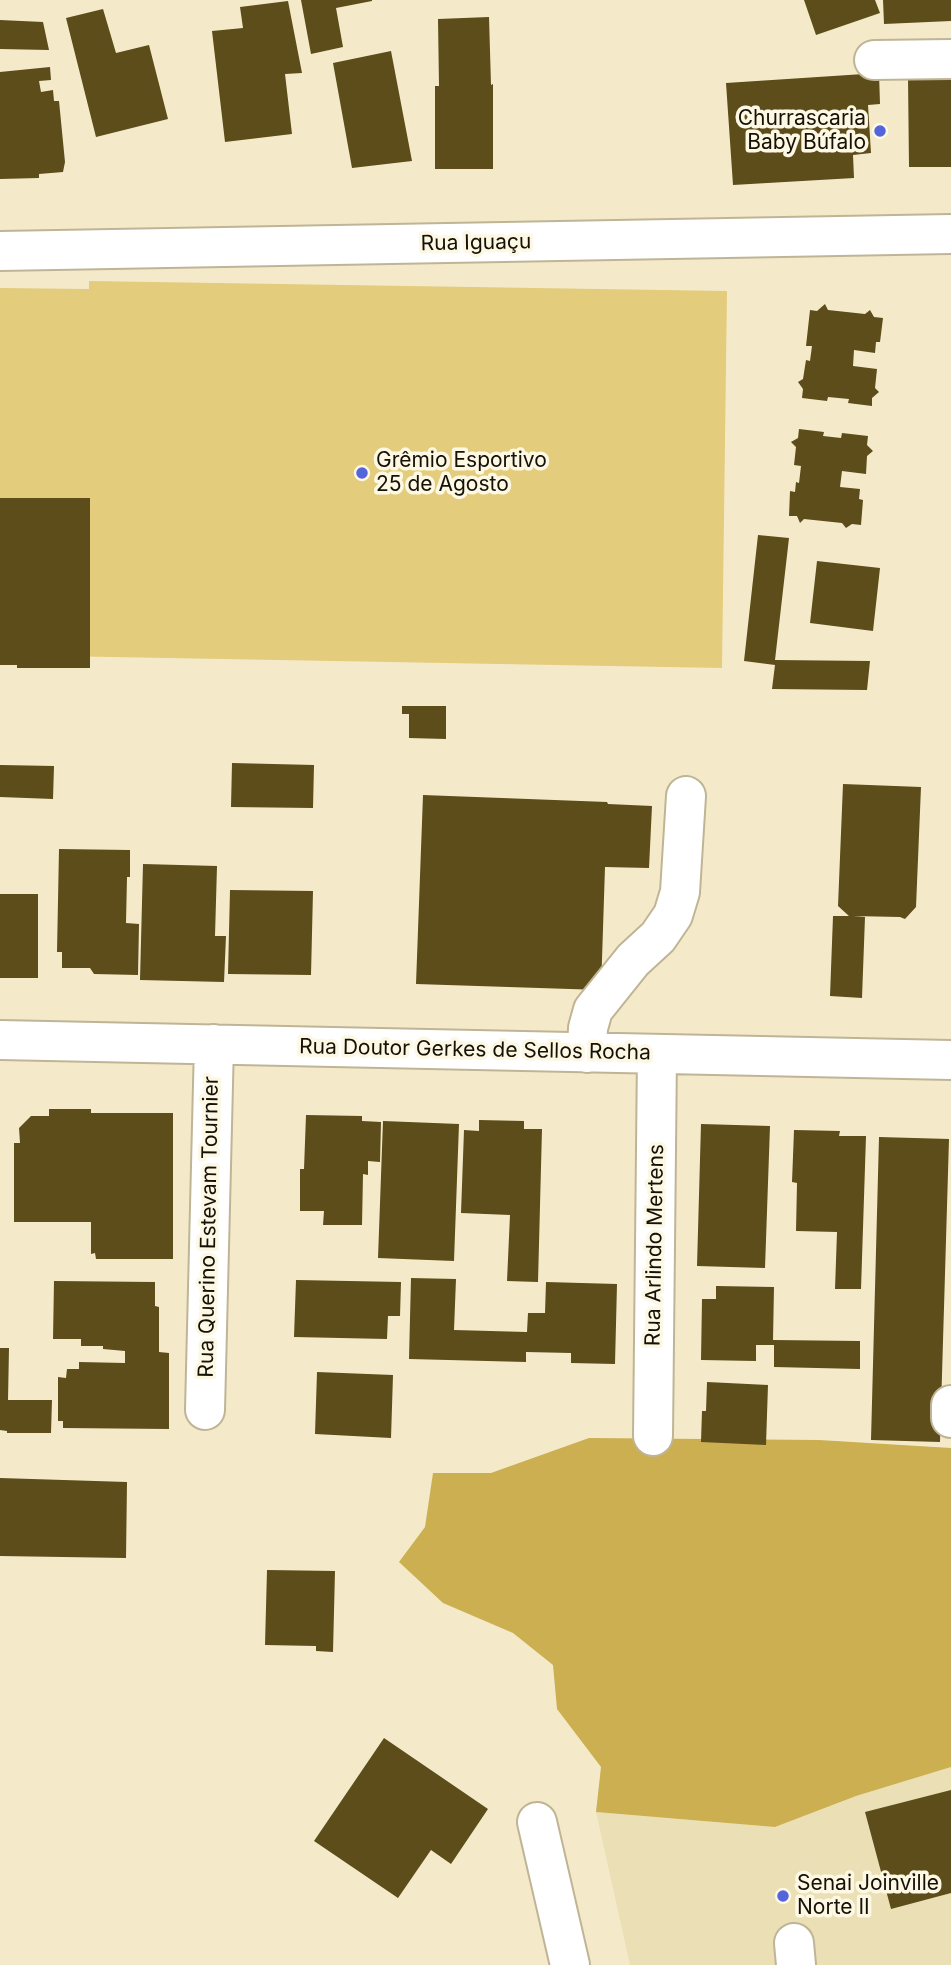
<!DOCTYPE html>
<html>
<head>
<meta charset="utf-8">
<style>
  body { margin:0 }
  canvas { display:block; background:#f4eac9 }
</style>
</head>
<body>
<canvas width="951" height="1965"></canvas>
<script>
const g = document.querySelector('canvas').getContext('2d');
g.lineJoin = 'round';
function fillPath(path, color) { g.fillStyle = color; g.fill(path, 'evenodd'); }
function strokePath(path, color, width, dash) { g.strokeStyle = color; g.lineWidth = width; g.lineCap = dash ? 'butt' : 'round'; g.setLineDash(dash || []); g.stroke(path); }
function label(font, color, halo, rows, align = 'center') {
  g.font = font + ' Inter,sans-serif'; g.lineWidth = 7; g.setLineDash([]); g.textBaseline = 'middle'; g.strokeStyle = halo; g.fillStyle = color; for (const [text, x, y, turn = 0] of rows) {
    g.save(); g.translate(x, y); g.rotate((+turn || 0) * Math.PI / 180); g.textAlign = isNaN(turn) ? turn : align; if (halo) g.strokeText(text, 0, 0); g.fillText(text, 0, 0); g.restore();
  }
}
fillPath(new Path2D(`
  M 951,1767 L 951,1965 L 630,1965 L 596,1812 L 775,1827 L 856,1796 Z`), '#ebdfb6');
fillPath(new Path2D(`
  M 89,281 L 727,291 L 722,668 L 0,655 L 0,288 L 89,289 Z`), '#e4cc7d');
fillPath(new Path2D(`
  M 589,1438 L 819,1440 L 951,1448 L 951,1767 L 856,1796 L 775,1827 L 596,1812 L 601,1767 L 557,1709 L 553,1665 L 513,1633 L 443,1603 L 399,1562 L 425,1527 L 433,1473 L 491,1473 Z`), '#cbaf50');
fillPath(new Path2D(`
  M 301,0 L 372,0 L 372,1 L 336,8 L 343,47 L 311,54 Z
  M 804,0 L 875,0 L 880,13 L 816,35 Z
  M 883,0 L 951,0 L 951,21 L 884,24 Z
  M 288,1 L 302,73 L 285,74 L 292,134 L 225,142 L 212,31 L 243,28 L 240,7 Z
  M 103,9 L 116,53 L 149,45 L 168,119 L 96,137 L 66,18 Z
  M 489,17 L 491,85 L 493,84 L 493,169 L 435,169 L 435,86 L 439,86 L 438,19 Z
  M 0,20 L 43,22 L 49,50 L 0,49 Z
  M 391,51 L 412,161 L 352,168 L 333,63 Z
  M 50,67 L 51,80 L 39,81 L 41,92 L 53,90 L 54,101 L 59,101 L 65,162 L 63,172 L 39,174 L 39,178 L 0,179 L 0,72 Z
  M 879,73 L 880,104 L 868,105 L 871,153 L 853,155 L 854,178 L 733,185 L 726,83 Z
  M 908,77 L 951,77 L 951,167 L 909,167 Z
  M 825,304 L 828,310 L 865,314 L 870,310 L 874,317 L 883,318 L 880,342 L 876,342 L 875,353 L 854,350 L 853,366 L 877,369 L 875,388 L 879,392 L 872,398 L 872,406 L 848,403 L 849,399 L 828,397 L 827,401 L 802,398 L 803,389 L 798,382 L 803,379 L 806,360 L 810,361 L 812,346 L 806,346 L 810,310 L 817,311 Z
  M 799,429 L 824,432 L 823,436 L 841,438 L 842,433 L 868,436 L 867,445 L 873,451 L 867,456 L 866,474 L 842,471 L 840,487 L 860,489 L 859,499 L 863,500 L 861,525 L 852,524 L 846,528 L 842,523 L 804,519 L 800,523 L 797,516 L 789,516 L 790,491 L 795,492 L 796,482 L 799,483 L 801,466 L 794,465 L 796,447 L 791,442 L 798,438 Z
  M 0,498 L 90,498 L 90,668 L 17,668 L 17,665 L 0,665 Z
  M 758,535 L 789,538 L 775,660 L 870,661 L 867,690 L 772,689 L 775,665 L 744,661 Z
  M 817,561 L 880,568 L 873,631 L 810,623 Z
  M 402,706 L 446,706 L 446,739 L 409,738 L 409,714 L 402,714 Z
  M 232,763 L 314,765 L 313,808 L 231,807 Z
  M 0,765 L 54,766 L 53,799 L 0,797 Z
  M 843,784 L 921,787 L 916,907 L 905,919 L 900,917 L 853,916 L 865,917 L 862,998 L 830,996 L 833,916 L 849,916 L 838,906 Z
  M 423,795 L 607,802 L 608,804 L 652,806 L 649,868 L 605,867 L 601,990 L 416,984 Z
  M 59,849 L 130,850 L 130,877 L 127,877 L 126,923 L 139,924 L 138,975 L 94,974 L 90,968 L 62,968 L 62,952 L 57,952 Z
  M 143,864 L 217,866 L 215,936 L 226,936 L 224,982 L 140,980 Z
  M 230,890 L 313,891 L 311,975 L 228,974 Z
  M 0,894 L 38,894 L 38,978 L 0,978 Z
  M 49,1109 L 91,1109 L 91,1113 L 173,1113 L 173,1259 L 96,1259 L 95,1253 L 91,1254 L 91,1222 L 14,1222 L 14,1143 L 20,1143 L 19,1128 L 31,1116 L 49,1116 Z
  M 306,1115 L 362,1116 L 362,1121 L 381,1122 L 380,1162 L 368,1161 L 368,1175 L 363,1174 L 362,1225 L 323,1225 L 324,1211 L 300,1211 L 300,1169 L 304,1169 Z
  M 479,1120 L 524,1121 L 524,1129 L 542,1129 L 538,1282 L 507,1281 L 510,1215 L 461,1213 L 464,1130 L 479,1131 Z
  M 383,1121 L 459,1124 L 454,1261 L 378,1258 Z
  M 701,1124 L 770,1126 L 765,1268 L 697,1266 Z
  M 794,1130 L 840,1131 L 839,1136 L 866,1136 L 861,1289 L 835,1289 L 837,1232 L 796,1231 L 797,1183 L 792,1182 Z
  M 879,1137 L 949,1139 L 940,1442 L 871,1440 Z
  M 411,1278 L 456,1279 L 454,1330 L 527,1332 L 528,1313 L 545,1313 L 546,1282 L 617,1284 L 615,1364 L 571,1363 L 571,1353 L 526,1352 L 526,1362 L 409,1359 Z
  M 296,1280 L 401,1282 L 400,1316 L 388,1316 L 387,1339 L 294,1337 Z
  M 54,1281 L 155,1282 L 155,1306 L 159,1307 L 159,1352 L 169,1353 L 169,1429 L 63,1428 L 63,1421 L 58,1421 L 58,1377 L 66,1378 L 67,1369 L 79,1369 L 79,1362 L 125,1363 L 125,1351 L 103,1349 L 103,1346 L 81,1346 L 81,1339 L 53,1339 Z
  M 716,1286 L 774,1287 L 773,1340 L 860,1341 L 860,1369 L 774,1367 L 774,1345 L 756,1345 L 756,1361 L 701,1360 L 702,1299 L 716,1299 Z
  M 0,1348 L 9,1348 L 8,1400 L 52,1400 L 51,1433 L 7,1433 L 7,1431 L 0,1430 Z
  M 317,1372 L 393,1375 L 391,1438 L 315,1434 Z
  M 707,1382 L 768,1385 L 766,1445 L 701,1442 L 702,1411 L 706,1411 Z
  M 0,1478 L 127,1482 L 126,1558 L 0,1556 Z
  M 267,1570 L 335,1571 L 333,1652 L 316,1651 L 316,1646 L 265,1645 Z
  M 384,1738 L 488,1809 L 451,1864 L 431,1850 L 398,1898 L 314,1841 Z
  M 951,1790 L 951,1893 L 891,1909 L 865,1812 Z`), '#5c4d1a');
const minor = new Path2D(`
  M 874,60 L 951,59
  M 0,251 L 951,234
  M 0,1040 L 951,1060
  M 587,1053 L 588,1028 L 593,1010 L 633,960 L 658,937 L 673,915 L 680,892 L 686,796
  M 205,1410 L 214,1044
  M 951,1418 L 951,1405
  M 653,1436 L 657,1054
  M 537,1822 L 570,1965
  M 794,1943 L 796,1965`);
strokePath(minor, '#bfb596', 42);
strokePath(minor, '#fff', 38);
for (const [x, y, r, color] of [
  [880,131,7,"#5464da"],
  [362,473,7,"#5464da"],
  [783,1896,7,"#5464da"]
]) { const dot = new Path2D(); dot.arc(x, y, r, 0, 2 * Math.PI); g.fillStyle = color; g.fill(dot); strokePath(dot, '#fdf8e4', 2.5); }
label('21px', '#151106', '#fdf8e4', [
  ["Churrascaria",866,119,"right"],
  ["Baby Búfalo",866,143,"right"],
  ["Grêmio Esportivo",376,461],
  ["25 de Agosto",376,485],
  ["Senai Joinville",797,1884],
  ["Norte II",797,1908]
], 'left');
label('21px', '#151106', '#fdf8e4', [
  ["Rua Iguaçu",476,243,-1],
  ["Rua Doutor Gerkes de Sellos Rocha",475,1050,1],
  ["Rua Querino Estevam Tournier",209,1227,-89],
  ["Rua Arlindo Mertens",655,1245,-89]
]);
</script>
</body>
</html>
